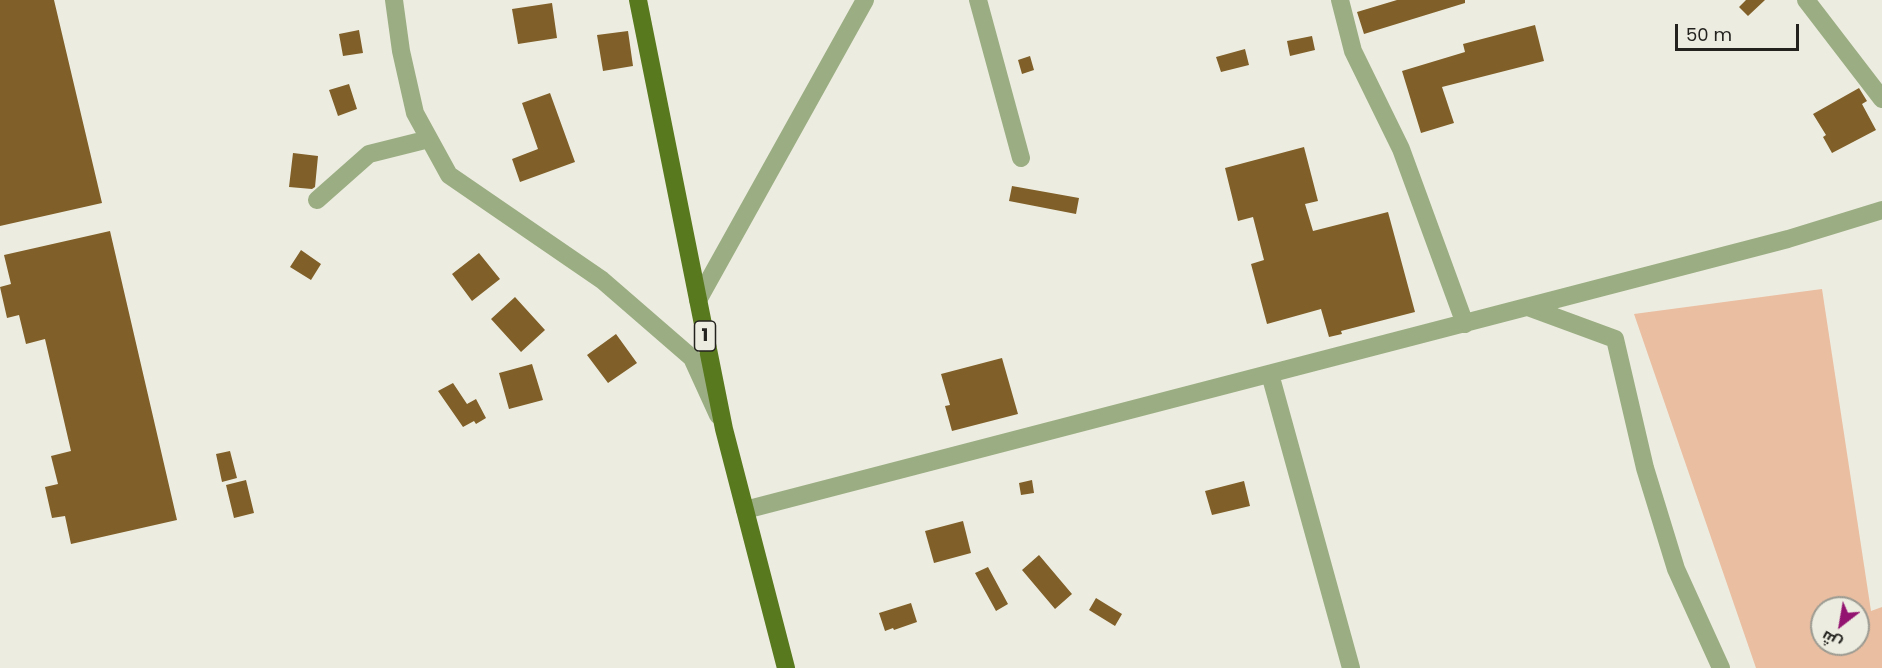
<!DOCTYPE html>
<html>
<head>
<meta charset="utf-8">
<style>
  body { margin:0 }
  #map { position:relative; width:1882px; height:668px; overflow:hidden; background:#edece0; font-family:Poppins,Cairo,sans-serif }
  canvas { display:block }
  .north { position:absolute; left:1810px; top:596px; width:60px; height:60px; box-sizing:border-box; background:#edece0; border:2px solid #9c9b92; border-radius:50%; rotate:211deg; font-size:16px; font-weight:700; line-height:24px; text-align:center; color:#23221e }
  .north::after { content:''; display:block; margin:auto; width:21px; height:27px; background:#931470; clip-path:polygon(50% 0,100% 100%,50% 72%,0 100%) }
  .scale { position:absolute; left:1675px; top:24px; width:124px; height:27px; box-sizing:border-box; border:3px solid #23221e; border-top:0; padding-left:8px; font-size:18px; line-height:21px; white-space:nowrap; color:#23221e; -webkit-text-stroke:4px #edece0; paint-order:stroke }
</style>
</head>
<body>
<div id="map">
<canvas width="1882" height="668"></canvas>
<div class="north">ش</div>
<div class="scale">50 m</div>
</div>
<script>
const g = document.querySelector('canvas').getContext('2d');
g.lineJoin = 'round';
function fillPath(path, color) { g.fillStyle = color; g.fill(path, 'evenodd'); }
function strokePath(path, color, width, dash) { g.strokeStyle = color; g.lineWidth = width; g.lineCap = dash ? 'butt' : 'round'; g.setLineDash(dash || []); g.stroke(path); }
function label(font, color, halo, rows, align = 'center') {
  g.font = font + ' Poppins,sans-serif'; g.lineWidth = 6; g.setLineDash([]); g.textBaseline = 'middle'; g.strokeStyle = halo; g.fillStyle = color; for (const [text, x, y, turn = 0] of rows) {
    g.save(); g.translate(x, y); g.rotate((+turn || 0) * Math.PI / 180); g.textAlign = isNaN(turn) ? turn : align; if (halo) g.strokeText(text, 0, 0); g.fillText(text, 0, 0); g.restore();
  }
}
fillPath(new Path2D(`
  M 1822,289 L 1871,611 L 1882,607 L 1882,668 L 1756,668 L 1634,314 ZM 1822,608 L 1858,608 L 1858,644 L 1822,644 Z`), '#eabea1');
fillPath(new Path2D(`
  M 0,0 L 54,0 L 102,203 L 0,226 Z
  M 1397,0 L 1465,0 L 1465,3 L 1364,34 L 1357,12 Z
  M 1746,0 L 1765,0 L 1748,16 L 1739,7 Z
  M 552,3 L 557,38 L 518,44 L 512,9 Z
  M 1535,25 L 1544,61 L 1442,87 L 1454,123 L 1421,133 L 1402,71 L 1465,52 L 1463,44 Z
  M 359,30 L 363,53 L 343,56 L 339,34 Z
  M 628,31 L 633,66 L 603,71 L 597,35 Z
  M 1312,36 L 1315,50 L 1290,56 L 1287,41 Z
  M 1245,49 L 1249,65 L 1221,72 L 1216,57 Z
  M 1030,56 L 1034,70 L 1022,74 L 1018,60 Z
  M 349,84 L 357,109 L 338,116 L 329,90 Z
  M 1859,88 L 1867,101 L 1862,104 L 1876,130 L 1832,153 L 1823,137 L 1826,135 L 1813,114 Z
  M 550,93 L 575,162 L 520,182 L 512,159 L 538,149 L 522,103 Z
  M 1304,147 L 1318,201 L 1305,204 L 1313,231 L 1388,212 L 1415,312 L 1341,331 L 1342,334 L 1329,337 L 1321,309 L 1267,324 L 1251,264 L 1264,260 L 1253,217 L 1238,221 L 1225,168 Z
  M 293,153 L 318,156 L 315,187 L 312,189 L 289,187 Z
  M 1012,186 L 1079,198 L 1076,214 L 1009,201 Z
  M 110,231 L 177,520 L 71,544 L 65,516 L 52,518 L 45,487 L 58,484 L 51,456 L 71,451 L 45,339 L 26,344 L 19,315 L 7,318 L 0,287 L 11,284 L 4,255 Z
  M 301,250 L 321,264 L 311,280 L 290,267 Z
  M 479,253 L 500,279 L 472,301 L 452,274 Z
  M 515,297 L 545,330 L 521,352 L 491,319 Z
  M 616,334 L 637,363 L 608,383 L 587,355 Z
  M 1002,358 L 1018,414 L 952,431 L 945,406 L 950,405 L 941,374 Z
  M 532,364 L 543,400 L 509,409 L 499,373 Z
  M 453,383 L 467,404 L 476,399 L 486,418 L 476,424 L 474,421 L 463,427 L 438,391 Z
  M 230,451 L 237,478 L 222,482 L 216,454 Z
  M 246,480 L 254,513 L 234,518 L 226,485 Z
  M 1032,480 L 1034,493 L 1021,495 L 1019,483 Z
  M 1244,481 L 1250,506 L 1212,515 L 1205,491 Z
  M 963,521 L 971,553 L 934,563 L 925,531 Z
  M 1039,555 L 1072,594 L 1055,609 L 1022,570 Z
  M 988,567 L 1008,604 L 996,611 L 975,573 Z
  M 1096,598 L 1122,614 L 1115,626 L 1089,610 Z
  M 911,603 L 917,622 L 894,630 L 893,628 L 885,631 L 879,613 Z`), '#806028');
strokePath(new Path2D(`
  M 394,0 L 401,51 L 415,113 L 449,175 L 602,280 L 692,358 L 718,415
  M 978,0 L 1021,158
  M 1340,0 L 1353,51 L 1401,149 L 1465,324
  M 1806,0 L 1882,99
  M 317,200 L 369,154 L 429,139
  M 698,300 L 865,0
  M 1528,307 L 1615,339 L 1645,468 L 1676,569 L 1721,668
  M 1270,374 L 1351,668
  M 745,510 L 1788,239 L 1882,210`), '#9bae83', 18);
strokePath(new Path2D(`
  M 638,0 L 724,429 L 786,668`), '#59791e', 18);
for (const [x, y, w] of [
  [705,336,21]
]) { const box = new Path2D(); box.roundRect(x - w / 2, y - 15, w, 30, 4.5); g.fillStyle = '#edece0'; g.fill(box); strokePath(box, '#23221e', 1.5); }
label('bold 18px', '#23221e', null, [
  ["1",705,336]
]);
</script>
</body>
</html>
